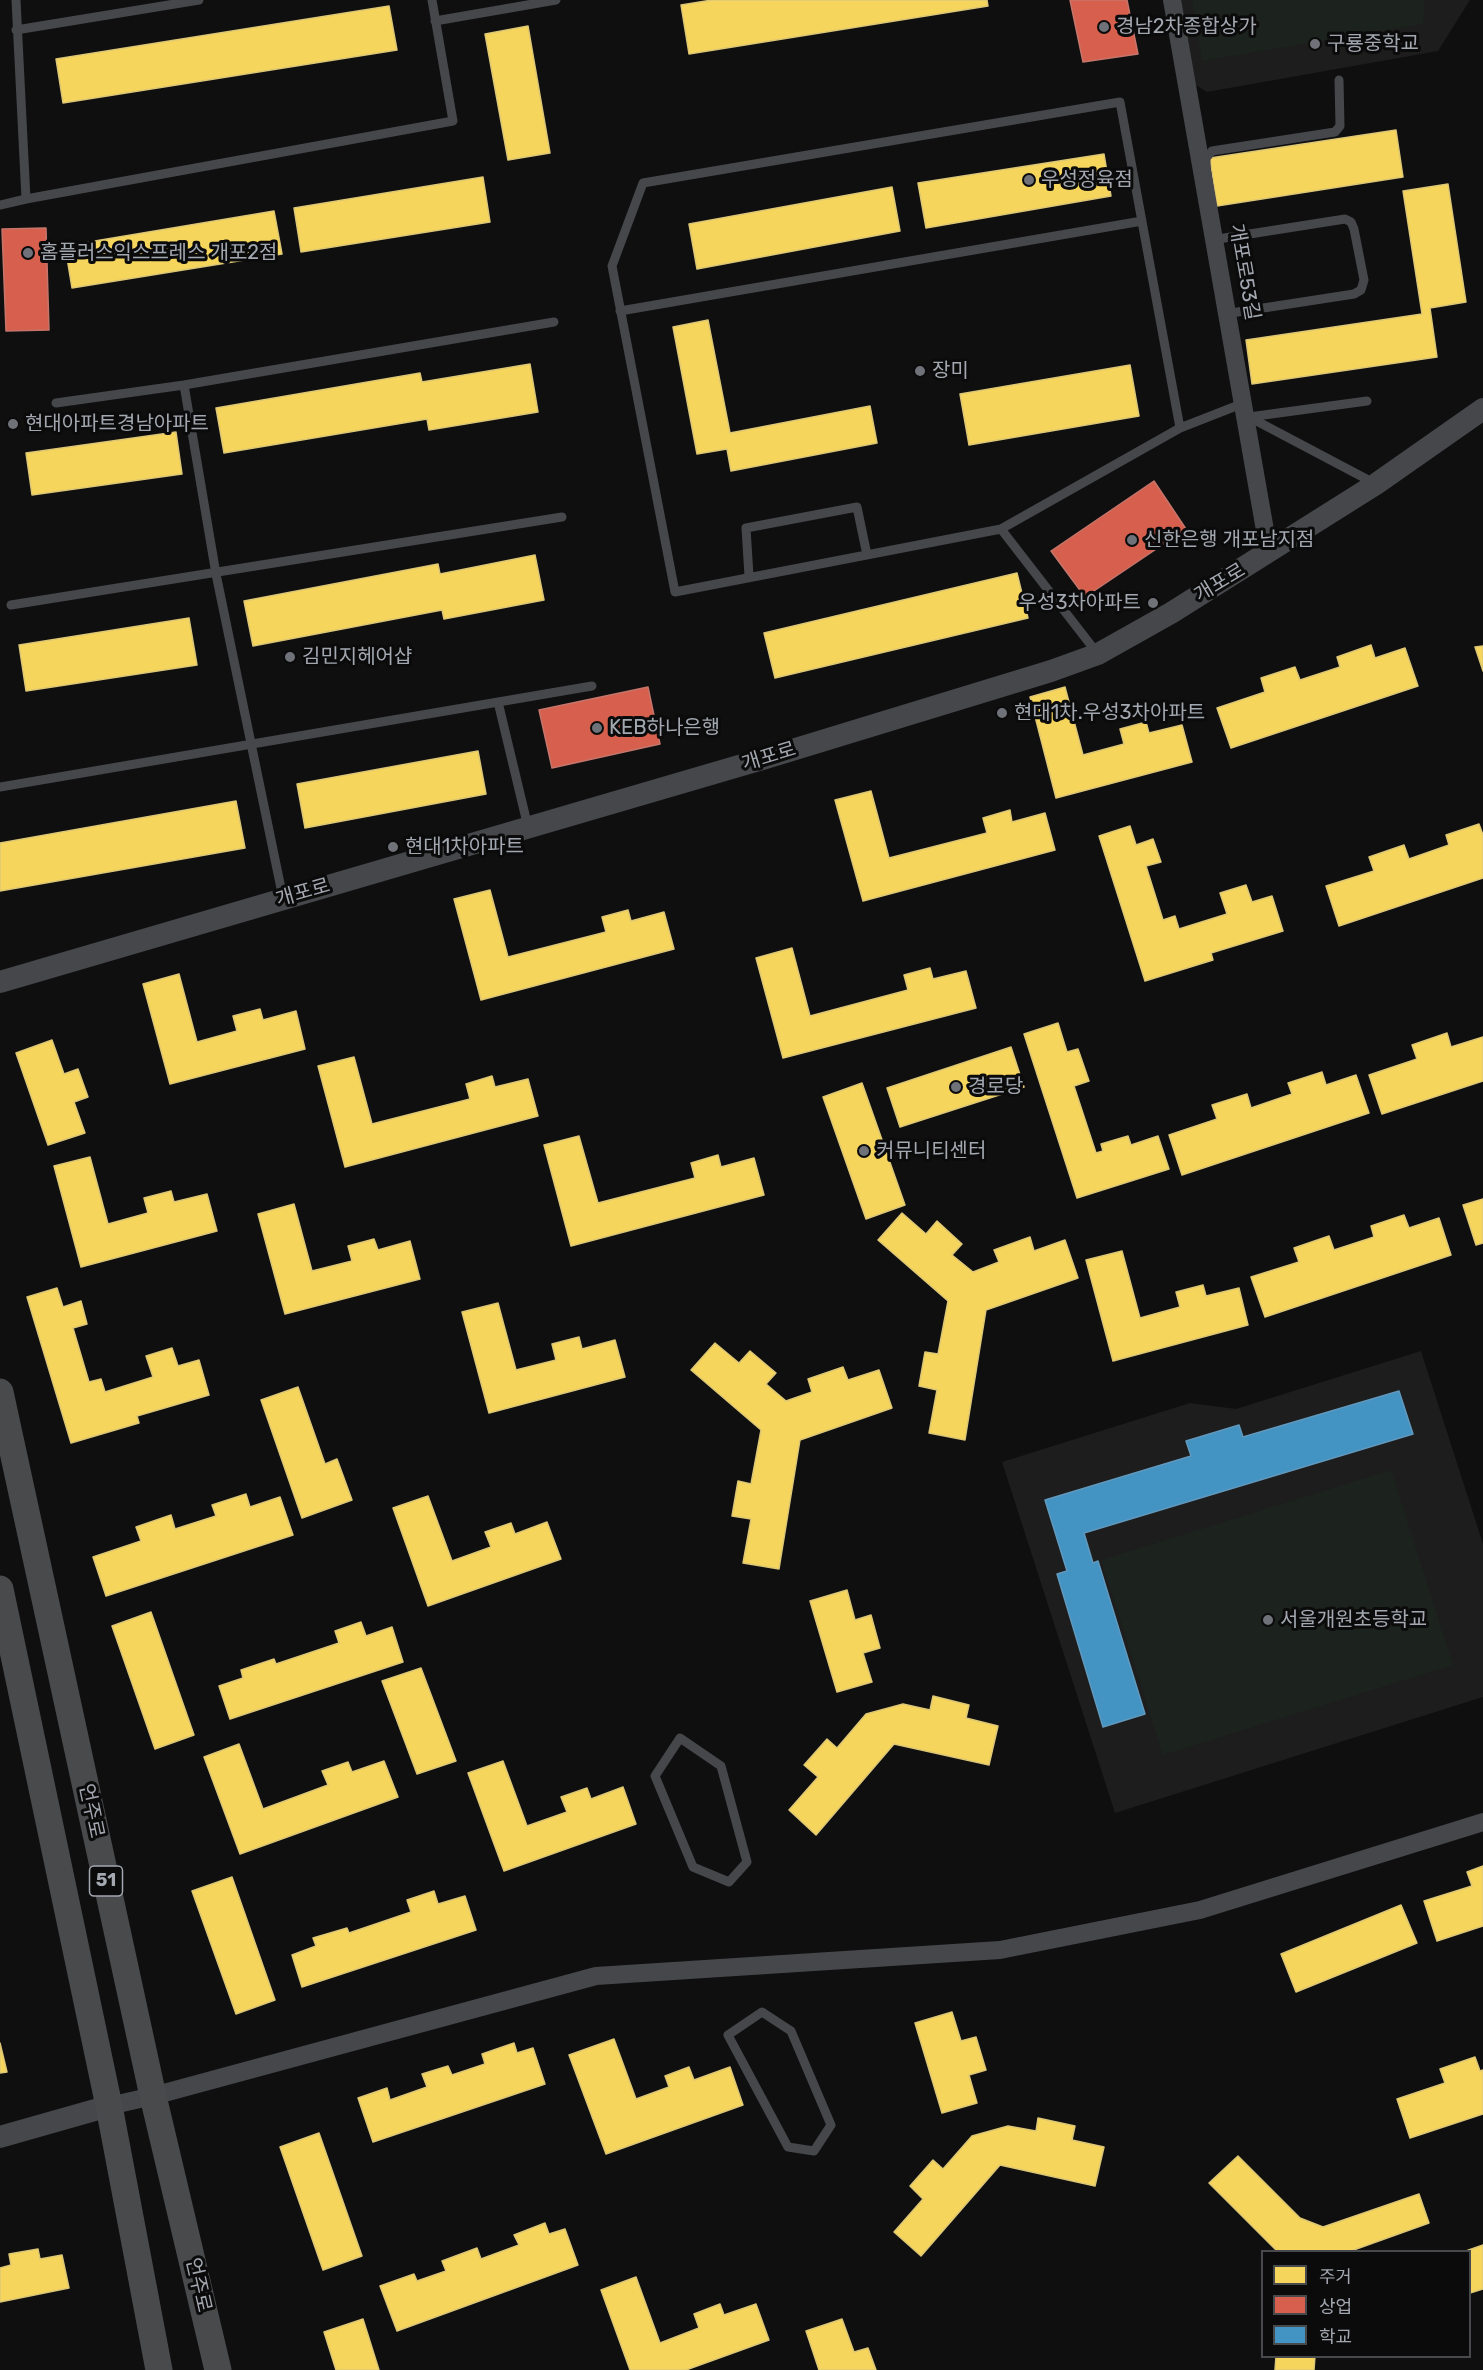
<!DOCTYPE html>
<html>
<head>
<meta charset="utf-8">
<style>
  body { margin:0 }
  #map { position:relative; width:1483px; height:2370px; overflow:hidden; background:#0f0f10; font-family:Rubik,"Noto Sans KR",sans-serif }
  canvas { display:block }
  .legend { position:absolute; left:1261px; top:2250px; width:210px; height:108px; box-sizing:border-box; background:#0b0b0b; border:2px solid #47494d; margin:0; padding:8px 10px; list-style:none; font-size:18px; color:#a2a7b0 }
  .legend li { display:flex; align-items:center; gap:12px; height:30px }
  .legend b { width:30px; border:2px solid #47494d }
</style>
</head>
<body>
<div id="map">
<canvas width="1483" height="2370"></canvas>
<ul class="legend">
<li><b style="height:16px;background:#f6d55c"></b>주거</li>
<li><b style="height:16px;background:#d6604d"></b>상업</li>
<li><b style="height:16px;background:#4393c3"></b>학교</li>
</ul>
</div>
<script>
const g = document.querySelector('canvas').getContext('2d');
g.lineJoin = 'round';
function fillPath(path, color) { g.fillStyle = color; g.fill(path, 'evenodd'); }
function strokePath(path, color, width, dash) { g.strokeStyle = color; g.lineWidth = width; g.lineCap = dash ? 'butt' : 'round'; g.setLineDash(dash || []); g.stroke(path); }
function label(font, color, halo, rows, align = 'center') {
  g.font = font + ' Rubik,"Noto Sans KR",sans-serif'; g.lineWidth = 6; g.setLineDash([]); g.textBaseline = 'middle'; g.strokeStyle = halo; g.fillStyle = color; for (const [text, x, y, turn = 0] of rows) {
    g.save(); g.translate(x, y); g.rotate((+turn || 0) * Math.PI / 180); g.textAlign = isNaN(turn) ? turn : align; if (halo) g.strokeText(text, 0, 0); g.fillText(text, 0, 0); g.restore();
  }
}
fillPath(new Path2D(`
  M 1180,0 L 1470,0 L 1438,51 L 1207,92 L 1194,84 Z
  M 1421,1351 L 1483,1544 L 1483,1697 L 1115,1813 L 1002,1462 L 1190,1403 L 1236,1409 Z`), '#1d1d1e');
fillPath(new Path2D(`
  M 1192,0 L 1425,0 L 1423,24 L 1202,61 Z
  M 1391,1470 L 1453,1665 L 1163,1755 L 1101,1560 Z`), '#1c221d');
const homes = new Path2D(`
  M 712,0 L 987,0 L 988,6 L 689,54 L 681,5 Z
  M 389,6 L 397,50 L 63,103 L 56,59 Z
  M 528,26 L 550,153 L 508,160 L 485,34 Z
  M 1396,130 L 1403,177 L 1217,206 L 1210,158 Z
  M 1104,154 L 1111,196 L 926,228 L 918,183 Z
  M 483,177 L 490,222 L 301,252 L 294,208 Z
  M 1448,184 L 1466,302 L 1430,308 L 1437,357 L 1252,384 L 1246,340 L 1422,314 L 1403,191 Z
  M 892,187 L 900,231 L 697,269 L 689,224 Z
  M 274,211 L 282,254 L 72,288 L 65,246 Z
  M 708,320 L 730,433 L 870,406 L 877,443 L 731,471 L 727,449 L 697,454 L 673,327 Z
  M 530,364 L 538,412 L 429,430 L 427,419 L 224,453 L 216,408 L 420,373 L 422,382 Z
  M 1130,365 L 1139,416 L 969,445 L 960,394 Z
  M 176,432 L 182,474 L 32,495 L 26,453 Z
  M 535,555 L 544,600 L 444,619 L 442,610 L 253,646 L 244,601 L 438,564 L 440,574 Z
  M 1017,573 L 1028,618 L 775,678 L 764,633 Z
  M 189,618 L 197,665 L 26,691 L 19,645 Z
  M 1371,645 L 1375,658 L 1405,648 L 1418,686 L 1231,748 L 1217,708 L 1265,692 L 1261,678 L 1295,667 L 1300,680 L 1340,667 L 1337,657 Z
  M 1483,646 L 1483,671 L 1475,647 Z
  M 1065,687 L 1083,755 L 1124,744 L 1120,729 L 1146,722 L 1149,733 L 1182,725 L 1192,762 L 1056,798 L 1030,697 Z
  M 478,751 L 486,794 L 305,828 L 297,784 Z
  M 871,791 L 889,858 L 987,833 L 983,818 L 1010,810 L 1012,822 L 1045,813 L 1055,850 L 863,901 L 835,800 Z
  M 236,801 L 245,848 L 0,891 L 0,843 Z
  M 1479,824 L 1483,835 L 1483,878 L 1339,926 L 1326,886 L 1374,871 L 1369,857 L 1404,845 L 1409,859 L 1449,845 L 1446,835 Z
  M 1130,826 L 1136,845 L 1153,839 L 1161,862 L 1146,866 L 1163,920 L 1175,916 L 1179,929 L 1227,914 L 1220,893 L 1246,885 L 1252,902 L 1272,896 L 1283,931 L 1211,953 L 1213,960 L 1145,981 L 1099,836 Z
  M 490,890 L 508,957 L 606,932 L 602,917 L 628,910 L 631,921 L 664,912 L 674,949 L 481,1000 L 454,899 Z
  M 792,948 L 810,1016 L 908,990 L 904,975 L 930,968 L 933,979 L 966,971 L 976,1008 L 783,1058 L 756,958 Z
  M 179,974 L 197,1042 L 237,1031 L 233,1016 L 260,1009 L 263,1020 L 296,1011 L 305,1049 L 170,1084 L 143,984 Z
  M 1058,1023 L 1067,1052 L 1078,1049 L 1089,1081 L 1074,1086 L 1096,1153 L 1103,1151 L 1101,1144 L 1128,1136 L 1131,1145 L 1158,1136 L 1169,1169 L 1077,1198 L 1024,1034 Z
  M 1447,1033 L 1451,1047 L 1483,1037 L 1483,1081 L 1382,1114 L 1369,1075 L 1417,1059 L 1412,1045 Z
  M 52,1040 L 64,1074 L 78,1069 L 88,1097 L 74,1102 L 85,1133 L 48,1145 L 16,1053 Z
  M 1011,1047 L 1024,1087 L 900,1127 L 887,1088 Z
  M 354,1057 L 372,1124 L 470,1099 L 466,1084 L 492,1076 L 495,1087 L 528,1079 L 538,1116 L 345,1167 L 318,1066 Z
  M 1322,1072 L 1326,1085 L 1356,1075 L 1369,1113 L 1182,1175 L 1169,1135 L 1217,1119 L 1212,1105 L 1247,1094 L 1251,1108 L 1292,1094 L 1288,1083 Z
  M 862,1083 L 905,1205 L 866,1219 L 823,1097 Z
  M 579,1136 L 598,1203 L 695,1178 L 691,1163 L 718,1155 L 721,1167 L 754,1158 L 764,1195 L 571,1246 L 544,1145 Z
  M 90,1157 L 108,1224 L 148,1213 L 144,1198 L 171,1191 L 174,1202 L 207,1194 L 217,1231 L 81,1267 L 54,1166 Z
  M 1483,1199 L 1483,1243 L 1476,1245 L 1463,1205 Z
  M 294,1204 L 312,1271 L 352,1261 L 348,1246 L 374,1239 L 378,1250 L 410,1241 L 420,1279 L 285,1314 L 258,1214 Z
  M 902,1213 L 926,1234 L 937,1221 L 962,1244 L 952,1255 L 973,1272 L 999,1262 L 994,1250 L 1030,1237 L 1034,1251 L 1065,1240 L 1078,1278 L 986,1310 L 965,1440 L 929,1433 L 937,1390 L 919,1386 L 925,1352 L 938,1354 L 948,1301 L 878,1240 Z
  M 1404,1215 L 1409,1228 L 1439,1218 L 1451,1255 L 1265,1317 L 1251,1277 L 1299,1262 L 1294,1248 L 1329,1236 L 1334,1250 L 1374,1237 L 1371,1226 Z
  M 1122,1251 L 1140,1318 L 1180,1307 L 1176,1292 L 1203,1285 L 1206,1296 L 1239,1288 L 1248,1325 L 1113,1361 L 1086,1260 Z
  M 57,1288 L 63,1307 L 81,1301 L 87,1324 L 73,1328 L 89,1382 L 101,1379 L 105,1392 L 153,1377 L 146,1356 L 172,1348 L 178,1366 L 199,1360 L 209,1395 L 137,1416 L 139,1423 L 71,1443 L 27,1297 Z
  M 498,1303 L 516,1370 L 556,1360 L 552,1344 L 579,1337 L 582,1349 L 615,1340 L 625,1377 L 489,1413 L 462,1312 Z
  M 715,1343 L 739,1363 L 750,1351 L 776,1373 L 766,1384 L 786,1401 L 812,1392 L 808,1379 L 843,1367 L 848,1380 L 879,1370 L 892,1408 L 800,1440 L 779,1569 L 743,1563 L 751,1519 L 732,1516 L 738,1481 L 751,1484 L 761,1430 L 691,1370 Z
  M 298,1387 L 325,1464 L 337,1459 L 352,1500 L 302,1518 L 261,1400 Z
  M 246,1494 L 250,1507 L 280,1497 L 293,1535 L 106,1596 L 93,1557 L 141,1541 L 136,1527 L 171,1515 L 175,1529 L 216,1516 L 212,1505 Z
  M 428,1496 L 452,1561 L 491,1547 L 485,1532 L 511,1523 L 515,1534 L 547,1522 L 561,1559 L 428,1606 L 393,1508 Z
  M 847,1590 L 855,1620 L 871,1615 L 880,1648 L 863,1653 L 872,1682 L 837,1692 L 810,1601 Z
  M 151,1612 L 194,1735 L 155,1749 L 112,1626 Z
  M 361,1622 L 366,1636 L 392,1627 L 403,1662 L 230,1719 L 219,1686 L 243,1678 L 241,1670 L 274,1659 L 276,1664 L 339,1643 L 335,1631 Z
  M 421,1668 L 456,1761 L 417,1774 L 382,1681 Z
  M 933,1696 L 969,1705 L 966,1718 L 998,1726 L 989,1765 L 894,1744 L 816,1835 L 789,1810 L 818,1777 L 804,1765 L 827,1739 L 837,1748 L 866,1714 L 903,1704 L 930,1710 Z
  M 239,1744 L 263,1809 L 328,1785 L 322,1771 L 348,1762 L 352,1772 L 384,1761 L 398,1797 L 240,1854 L 204,1757 Z
  M 503,1761 L 527,1826 L 567,1812 L 561,1797 L 587,1788 L 591,1799 L 623,1787 L 636,1824 L 504,1871 L 468,1773 Z
  M 1483,1866 L 1483,1926 L 1437,1941 L 1424,1901 L 1472,1886 L 1467,1872 Z
  M 232,1877 L 275,2000 L 236,2014 L 192,1891 Z
  M 434,1891 L 438,1904 L 465,1896 L 476,1930 L 302,1987 L 292,1955 L 316,1946 L 313,1938 L 347,1928 L 349,1933 L 411,1912 L 407,1900 Z
  M 1401,1905 L 1417,1943 L 1296,1992 L 1281,1954 Z
  M 952,2012 L 961,2041 L 976,2037 L 986,2070 L 969,2075 L 977,2103 L 942,2113 L 915,2023 Z
  M 614,2039 L 636,2099 L 669,2087 L 665,2076 L 689,2067 L 694,2080 L 730,2067 L 743,2105 L 606,2154 L 569,2055 Z
  M 0,2043 L 7,2072 L 0,2073 Z
  M 514,2043 L 517,2053 L 533,2048 L 545,2084 L 373,2142 L 358,2098 L 387,2088 L 390,2100 L 427,2087 L 422,2074 L 448,2066 L 452,2075 L 485,2064 L 482,2054 Z
  M 1475,2057 L 1480,2071 L 1483,2070 L 1483,2114 L 1410,2138 L 1397,2099 L 1445,2083 L 1440,2069 Z
  M 1038,2118 L 1075,2126 L 1072,2140 L 1104,2147 L 1095,2186 L 1000,2165 L 921,2256 L 894,2232 L 923,2199 L 910,2186 L 933,2160 L 943,2169 L 972,2136 L 1008,2126 L 1036,2131 Z
  M 319,2133 L 362,2256 L 323,2270 L 280,2147 Z
  M 1238,2156 L 1300,2218 L 1323,2227 L 1419,2194 L 1429,2223 L 1348,2252 L 1278,2252 L 1209,2183 Z
  M 545,2223 L 549,2234 L 565,2229 L 578,2265 L 397,2331 L 380,2286 L 414,2274 L 417,2281 L 446,2271 L 442,2261 L 477,2248 L 481,2259 L 519,2245 L 514,2235 Z
  M 1483,2245 L 1483,2289 L 1470,2293 L 1470,2252 L 1463,2252 Z
  M 38,2249 L 40,2259 L 62,2255 L 69,2288 L 0,2302 L 0,2268 L 11,2265 L 9,2254 Z
  M 636,2277 L 660,2343 L 699,2328 L 694,2314 L 720,2304 L 724,2315 L 756,2304 L 769,2340 L 686,2370 L 630,2370 L 601,2290 Z
  M 363,2319 L 379,2370 L 336,2370 L 324,2332 Z
  M 842,2319 L 854,2352 L 868,2348 L 876,2370 L 819,2370 L 806,2331 Z
  M 1276,2356 L 1315,2356 L 1314,2370 L 1275,2370 Z`);
fillPath(homes, '#f6d55c');
strokePath(homes, '#ddc775', 1.5);
const shops = new Path2D(`
  M 1070,0 L 1127,0 L 1138,54 L 1083,62 Z
  M 46,228 L 49,330 L 6,331 L 2,229 Z
  M 1154,481 L 1186,529 L 1085,597 L 1051,551 Z
  M 648,687 L 660,744 L 552,768 L 539,710 Z`);
fillPath(shops, '#d6604d');
strokePath(shops, '#c6756b', 1.5);
const schools = new Path2D(`
  M 1399,1391 L 1413,1434 L 1084,1533 L 1093,1563 L 1098,1561 L 1145,1714 L 1103,1727 L 1057,1574 L 1067,1571 L 1045,1500 L 1191,1456 L 1186,1441 L 1239,1425 L 1243,1437 Z`);
fillPath(schools, '#4393c3');
strokePath(schools, '#6099bd', 1.5);
strokePath(new Path2D(`
  M 435,21 L 556,0
  M 16,30 L 199,0
  M 1206,165 L 1206,158 L 1212,151 L 1335,132 L 1340,126 L 1339,80
  M 26,199 L 453,121 L 432,0
  M 0,205 L 26,199 L 16,0
  M 1218,239 L 1345,219 L 1351,222 L 1354,229 L 1364,280 L 1361,290 L 1354,294 L 1231,313
  M 620,311 L 1142,221
  M 184,385 L 216,574 L 283,898
  M 56,403 L 184,385 L 554,322
  M 1248,413 L 1249,417 L 1374,483
  M 1249,417 L 1367,401
  M 1180,428 L 1120,102 L 643,183 L 612,266 L 675,592 L 1001,529 L 1180,428 L 1244,403
  M 1001,529 L 1097,653
  M 749,576 L 746,528 L 857,507 L 867,555
  M 11,605 L 562,517
  M 498,702 L 528,827
  M 0,787 L 592,686
  M 680,1738 L 721,1766 L 747,1862 L 729,1882 L 693,1867 L 655,1776 Z
  M 762,2012 L 791,2031 L 831,2125 L 814,2151 L 788,2147 L 728,2035 Z`), '#45474a', 9);
strokePath(new Path2D(`
  M 1172,0 L 1269,553
  M 109,2106 L 153,2096 L 596,1976 L 1000,1950 L 1200,1910 L 1483,1822`), '#45474a', 18);
strokePath(new Path2D(`
  M 0,982 L 766,758 L 1051,671 L 1098,654 L 1171,613 L 1376,484 L 1483,409
  M 0,2137 L 109,2106`), '#45474a', 22);
strokePath(new Path2D(`
  M 0,1392 L 153,2096 L 218,2370
  M 0,1589 L 109,2106 L 159,2370`), '#484a4c', 27);
for (const [x, y, r, color] of [
  [1104,27,6,"#6f7278"],
  [1315,44,6,"#6f7278"],
  [1029,180,6,"#6f7278"],
  [28,253,6,"#6f7278"],
  [920,371,6,"#6f7278"],
  [13,424,6,"#6f7278"],
  [1132,540,6,"#6f7278"],
  [1153,603,6,"#6f7278"],
  [290,657,6,"#6f7278"],
  [1002,713,6,"#6f7278"],
  [597,728,6,"#6f7278"],
  [393,847,6,"#6f7278"],
  [956,1087,6,"#6f7278"],
  [864,1151,6,"#6f7278"],
  [1268,1620,6,"#6f7278"]
]) { const dot = new Path2D(); dot.arc(x, y, r, 0, 2 * Math.PI); g.fillStyle = color; g.fill(dot); strokePath(dot, '#0b0b0b', 2); }
for (const [x, y, w] of [
  [106,1881,33]
]) { const box = new Path2D(); box.roundRect(x - w / 2, y - 15, w, 30, 4.5); g.fillStyle = '#0b0b0b'; g.fill(box); strokePath(box, '#a2a7b0', 1.5); }
label('bold 18px', '#a2a7b0', null, [
  ["51",106,1881]
]);
label('20px', '#a2a7b0', '#0b0b0b', [
  ["경남2차종합상가",1116,27],
  ["구룡중학교",1327,44],
  ["우성정육점",1041,180],
  ["홈플러스익스프레스 개포2점",40,253],
  ["장미",932,371],
  ["현대아파트경남아파트",25,424],
  ["신한은행 개포남지점",1144,540],
  ["우성3차아파트",1141,603,"right"],
  ["김민지헤어샵",302,657],
  ["현대1차.우성3차아파트",1014,713],
  ["KEB하나은행",609,728],
  ["현대1차아파트",405,847],
  ["경로당",968,1087],
  ["커뮤니티센터",876,1151],
  ["서울개원초등학교",1280,1620]
], 'left');
label('20px', '#a2a7b0', '#0b0b0b', [
  ["개포로53길",1244,272,80],
  ["개포로",1220,583,-31],
  ["개포로",769,757,-17],
  ["개포로",303,893,-16],
  ["언주로",91,1811,78],
  ["언주로",198,2285,77]
]);
</script>
</body>
</html>
